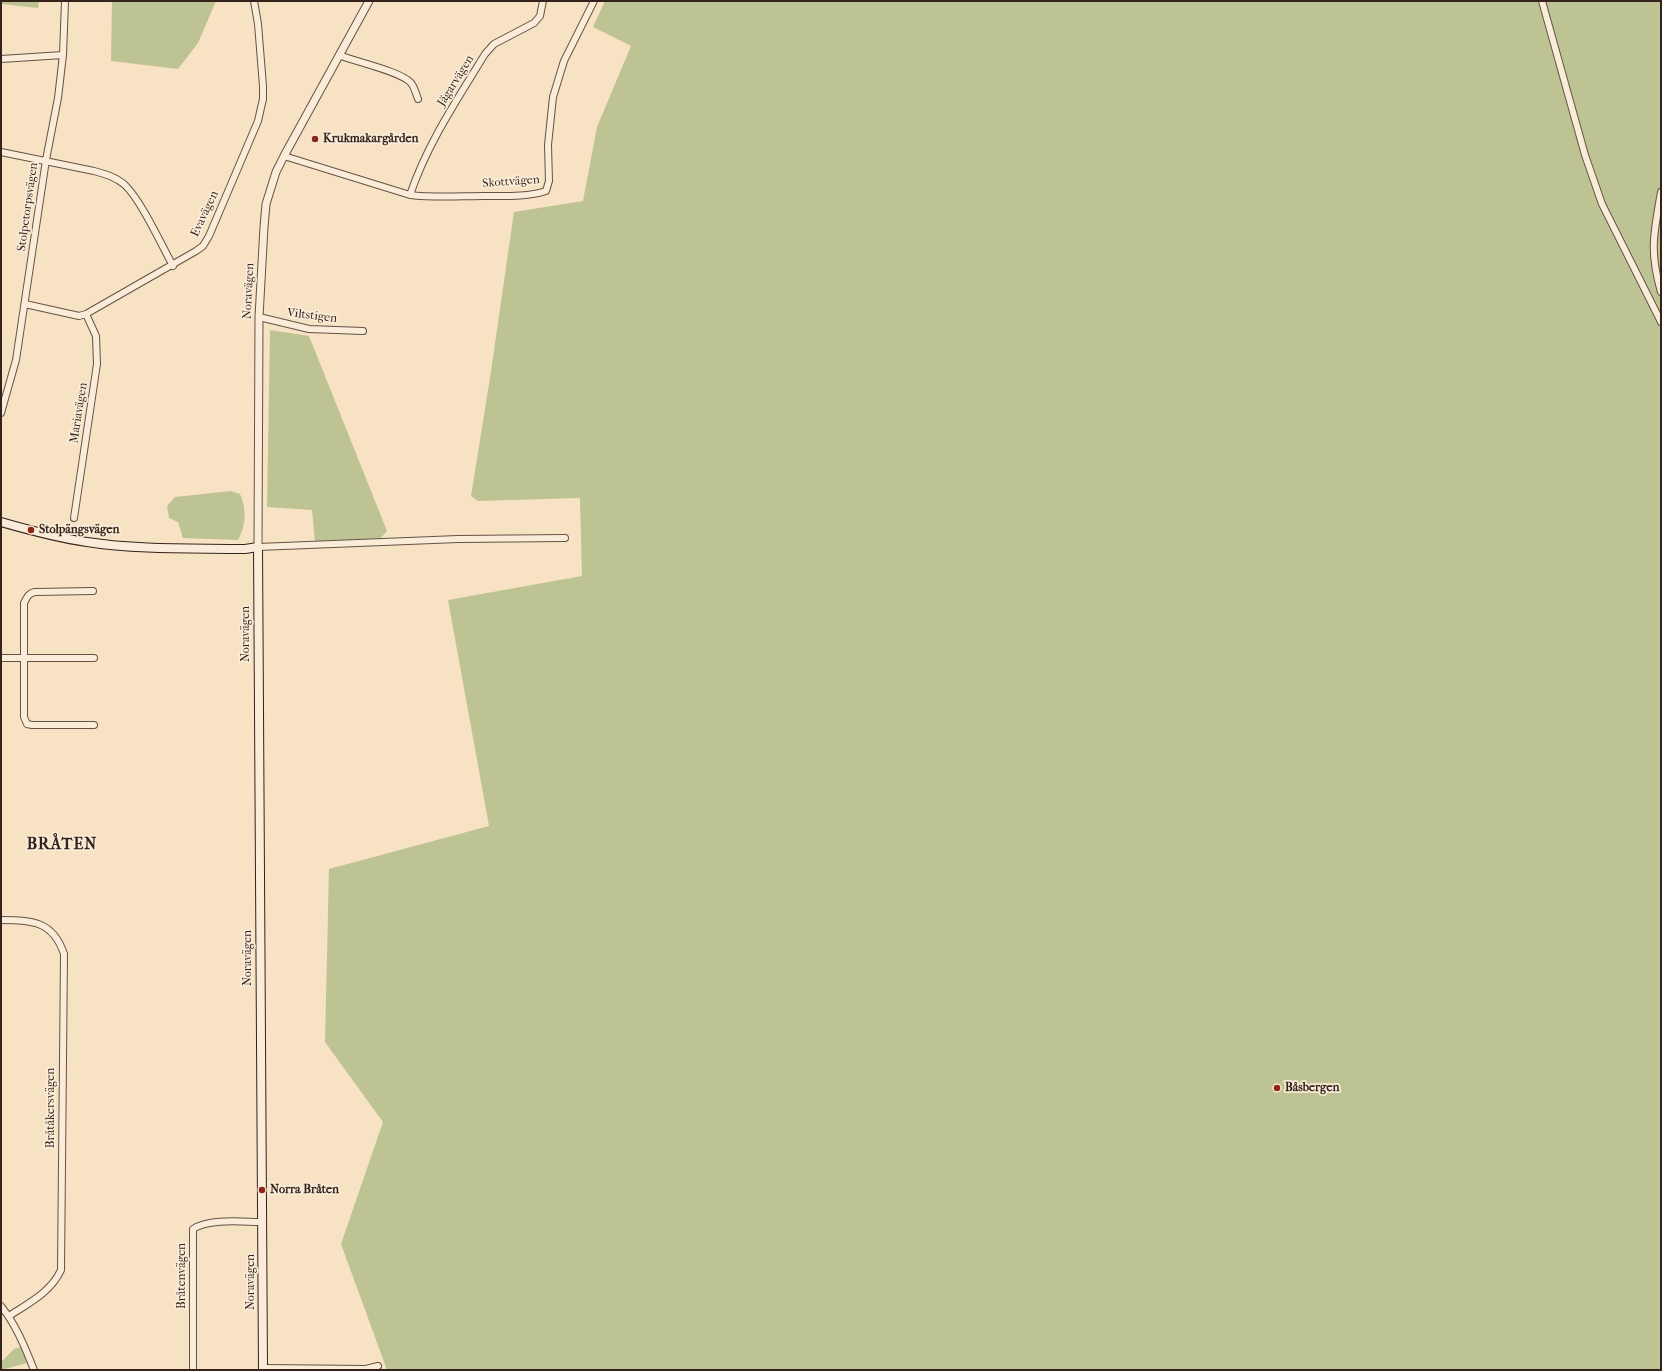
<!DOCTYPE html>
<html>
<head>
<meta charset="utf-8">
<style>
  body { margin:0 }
  #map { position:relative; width:1662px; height:1371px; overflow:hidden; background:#f7e2c4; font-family:"IM FELL French Canon",serif }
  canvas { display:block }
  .frame { position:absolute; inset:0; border:2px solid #33231b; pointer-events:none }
</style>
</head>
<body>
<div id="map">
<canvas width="1662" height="1371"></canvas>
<div class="frame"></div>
</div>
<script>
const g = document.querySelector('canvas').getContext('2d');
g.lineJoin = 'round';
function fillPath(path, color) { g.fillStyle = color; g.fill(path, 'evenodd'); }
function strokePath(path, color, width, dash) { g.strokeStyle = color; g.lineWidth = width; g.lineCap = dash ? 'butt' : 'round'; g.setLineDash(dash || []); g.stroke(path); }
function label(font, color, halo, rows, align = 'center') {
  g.font = font + ' "IM FELL French Canon",serif'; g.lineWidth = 3.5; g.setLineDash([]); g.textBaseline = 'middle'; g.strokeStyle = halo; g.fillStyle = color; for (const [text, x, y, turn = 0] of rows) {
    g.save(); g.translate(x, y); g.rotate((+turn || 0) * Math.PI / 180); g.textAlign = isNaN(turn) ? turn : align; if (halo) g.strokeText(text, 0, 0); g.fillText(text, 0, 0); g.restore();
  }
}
fillPath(new Path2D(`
  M 1,1 L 39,1 L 38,8 L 1,4 Z
  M 112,1 L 216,1 L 198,43 L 178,69 L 111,61 Z
  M 605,1 L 1661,1 L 1661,1370 L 387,1370 L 341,1244 L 383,1122 L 325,1042 L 329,869 L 489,826 L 448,600 L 582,576 L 580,498 L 478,501 L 471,496 L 490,378 L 514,212 L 583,201 L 597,127 L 631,46 L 593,27 Z
  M 270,330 L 309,336 L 387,531 L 379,540 L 315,542 L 312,510 L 267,507 Z
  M 231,491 L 240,494 C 247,509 246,526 238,540 L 183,538 L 178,522 L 169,518 L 167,506 L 175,497 Z
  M 21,1347 L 27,1363 L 1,1370 L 1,1362 L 14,1349 Z`), '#bec393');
const minor = new Path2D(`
  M 1542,1 L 1585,155 L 1602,204 L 1661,322
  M 339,55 C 356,62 399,71 410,82 C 414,85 416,94 418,99
  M 1,59 L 63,55
  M 1,152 L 94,171 C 105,174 116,177 125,185 C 142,202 161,244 173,266
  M 284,156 L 410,195 C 435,198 460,196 485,196 C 505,196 528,197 546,191 L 549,181 L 548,145 L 553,97 L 564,61 L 594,1
  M 1661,192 C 1654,233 1649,250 1661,292
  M 410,195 C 427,144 457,100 485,54 L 494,44 L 534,23 L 540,16 L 543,1
  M 25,304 L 79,316 L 86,314 L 196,251 L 203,246 L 209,236 L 258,121 L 263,99 L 263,86 L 258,24 L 254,1
  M 259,317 L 309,329 L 363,331
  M 1,413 L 16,360 L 46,160 L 58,98 L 63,55 L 65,1
  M 74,518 L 97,364 L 96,336 L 86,314
  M 258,547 L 458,539 L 565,538
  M 93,591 L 35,592 C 29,593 27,597 24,603 L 24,717 L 27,724 L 32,725 L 94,725
  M 1,658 L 94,658
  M 1,920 C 32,920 53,921 64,954 L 61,1270 C 51,1292 29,1303 9,1316
  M 1,1306 C 16,1325 25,1347 34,1370
  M 263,1368 L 366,1369 L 378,1366
  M 193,1370 L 193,1229 C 210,1218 243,1222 262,1222`);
const tertiary = new Path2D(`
  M 258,547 L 259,317 L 264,227 L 266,204 L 276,172 L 284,156 L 369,1`);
const secondary = new Path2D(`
  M 1,522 C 29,530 58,538 87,542 C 139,550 192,548 245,549 L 258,547 L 263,1370`);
strokePath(minor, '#645345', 8);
strokePath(tertiary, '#645345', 9);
strokePath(secondary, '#33231b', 10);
strokePath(minor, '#faecd9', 6);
strokePath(tertiary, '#faecd9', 7);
strokePath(secondary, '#faecd9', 8);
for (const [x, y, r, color] of [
  [315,139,4,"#8f2418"],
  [31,530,4,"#8f2418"],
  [1277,1088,4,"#8f2418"],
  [262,1190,4,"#8f2418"]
]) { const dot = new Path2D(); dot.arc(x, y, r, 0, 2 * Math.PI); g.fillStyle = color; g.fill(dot); strokePath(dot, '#faecd9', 1.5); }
label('12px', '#33231b', '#faecd9', [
  ["Jägarvägen",456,81,-58],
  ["Skottvägen",511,182,-4],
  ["Stolpetorpsvägen",28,207,-82],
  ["Evavägen",205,214,-65],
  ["Noravägen",249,291,-87],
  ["Viltstigen",312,316,7],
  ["Mariavägen",79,413,-81],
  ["Noravägen",246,634,-90],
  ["Noravägen",248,958,-90],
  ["Bråtåkersvägen",51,1108,-90],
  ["Bråtenvägen",182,1276,-90],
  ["Noravägen",251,1282,-90]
]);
label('bold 12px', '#33231b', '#faecd9', [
  ["Krukmakargården",323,139],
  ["Stolpängsvägen",39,530],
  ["Båsbergen",1285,1088],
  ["Norra Bråten",270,1190]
], 'left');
g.letterSpacing = '1px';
label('bold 16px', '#33231b', '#faecd9', [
  ["BRÅTEN",62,845]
]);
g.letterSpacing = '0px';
</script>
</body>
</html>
